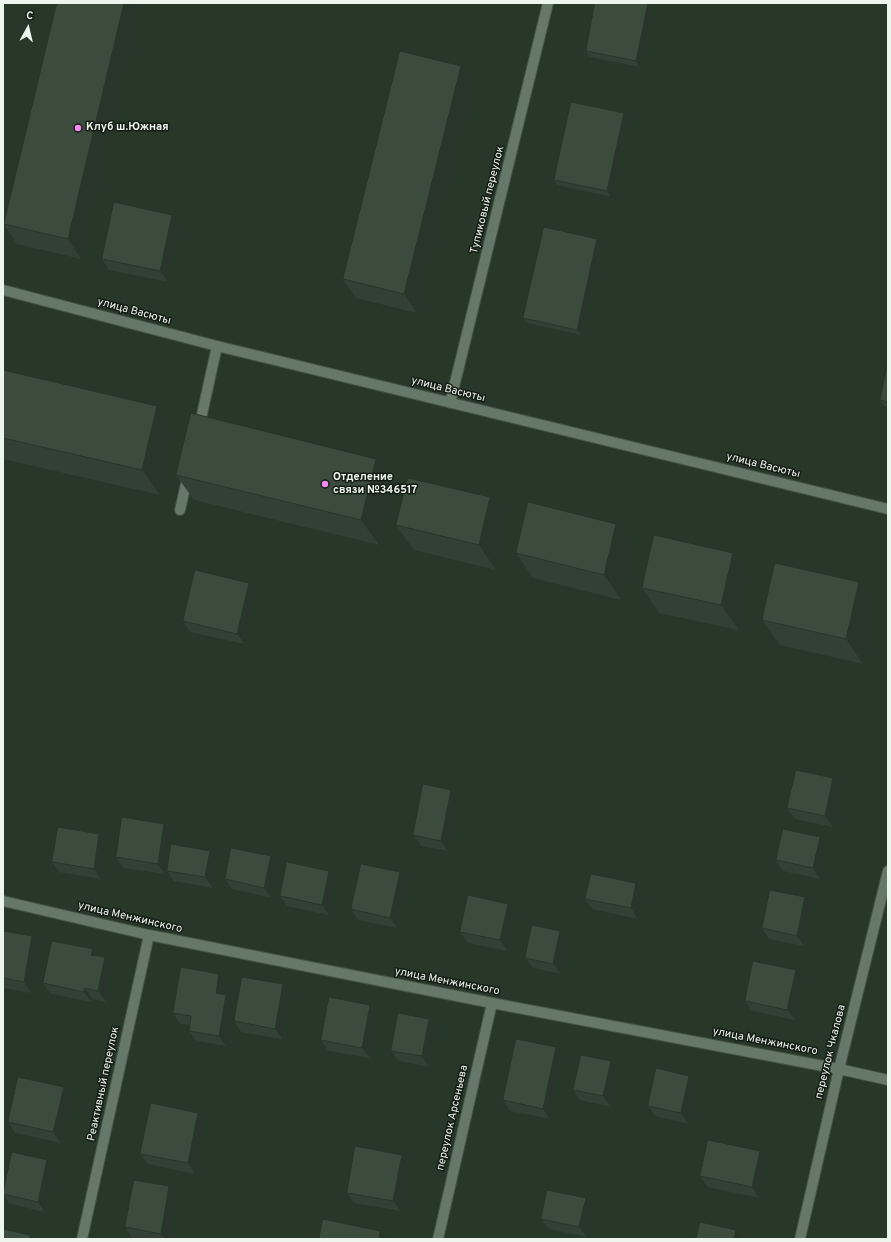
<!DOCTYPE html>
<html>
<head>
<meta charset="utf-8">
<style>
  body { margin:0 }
  #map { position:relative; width:891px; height:1242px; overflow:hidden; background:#273728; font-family:Overpass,sans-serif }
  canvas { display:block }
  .frame { position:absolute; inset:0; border:4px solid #ecf6ec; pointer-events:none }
  .north { position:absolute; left:8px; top:8px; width:40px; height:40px; -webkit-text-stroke:3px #151c15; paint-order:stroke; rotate:8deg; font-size:11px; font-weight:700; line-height:16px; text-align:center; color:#ecf6ec }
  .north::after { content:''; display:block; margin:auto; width:14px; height:18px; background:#ecf6ec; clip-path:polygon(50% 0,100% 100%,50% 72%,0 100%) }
</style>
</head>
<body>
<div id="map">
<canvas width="891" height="1242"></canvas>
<div class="frame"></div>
<div class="north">С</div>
</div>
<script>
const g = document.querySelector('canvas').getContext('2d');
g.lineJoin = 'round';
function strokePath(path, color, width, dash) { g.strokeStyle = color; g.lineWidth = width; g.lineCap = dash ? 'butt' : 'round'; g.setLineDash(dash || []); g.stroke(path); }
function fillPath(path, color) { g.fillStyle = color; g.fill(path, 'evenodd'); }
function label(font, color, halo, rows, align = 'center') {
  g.font = font + ' Overpass,sans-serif'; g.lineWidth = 3; g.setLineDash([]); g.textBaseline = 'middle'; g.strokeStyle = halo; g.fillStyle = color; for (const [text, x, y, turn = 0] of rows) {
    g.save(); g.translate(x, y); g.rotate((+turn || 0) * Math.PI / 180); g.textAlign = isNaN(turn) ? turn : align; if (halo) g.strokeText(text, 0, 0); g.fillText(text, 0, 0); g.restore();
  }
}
const minor = new Path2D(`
  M 3,290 L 217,346 L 888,509
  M 450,403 L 548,3
  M 199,428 L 217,346
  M 180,510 L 188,475
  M 3,901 L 149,935 L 492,1003 L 839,1069 L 888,1080
  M 82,1239 L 149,935
  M 438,1239 L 492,1003
  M 800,1239 L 839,1069 L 888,871`);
strokePath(minor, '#445345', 12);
strokePath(minor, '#667867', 10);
fillPath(new Path2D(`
  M 57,3 L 134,3 L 140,12 L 81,259 L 17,244 L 4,224 Z
  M 595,3 L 653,3 L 640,67 L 589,57 L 586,51 Z
  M 475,85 L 417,313 L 356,298 L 343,279 Z
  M 628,119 L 611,197 L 557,185 L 554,180 Z
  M 172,215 L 180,225 L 168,282 L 109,270 L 102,259 Z
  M 601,244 L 581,335 L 527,323 L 523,318 Z
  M 888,362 L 888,407 L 884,406 L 880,400 Z
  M 3,370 L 157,406 L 175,432 L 160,495 L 3,459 Z
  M 376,459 L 394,484 L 379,545 L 194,500 L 176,475 Z
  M 490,497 L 508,522 L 496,570 L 414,550 L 396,525 Z
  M 616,524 L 634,549 L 621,600 L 533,578 L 516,553 Z
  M 733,553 L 751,578 L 739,630 L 659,613 L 642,588 Z
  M 249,583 L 256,594 L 245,644 L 190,632 L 183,621 Z
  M 876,608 L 863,664 L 780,645 L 762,620 Z
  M 833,778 L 841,789 L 833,827 L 795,819 L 787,808 Z
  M 451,790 L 459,800 L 448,851 L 421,846 L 413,835 Z
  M 99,834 L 106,844 L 101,879 L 59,872 L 52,862 Z
  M 172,834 L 165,874 L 123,868 L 116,857 Z
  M 827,847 L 820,879 L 783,871 L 776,860 Z
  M 217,861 L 213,888 L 174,881 L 167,871 Z
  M 278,867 L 272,898 L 232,889 L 225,879 Z
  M 329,871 L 336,881 L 329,915 L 287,906 L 280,896 Z
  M 400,872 L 407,883 L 397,928 L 358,920 L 351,909 Z
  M 643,894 L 638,919 L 592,909 L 585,899 Z
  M 813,908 L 804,946 L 769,939 L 762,928 Z
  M 515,914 L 507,951 L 468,943 L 460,932 Z
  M 3,931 L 40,947 L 31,993 L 3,988 Z
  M 568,941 L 561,974 L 533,968 L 525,958 Z
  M 93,949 L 97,956 L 105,957 L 112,968 L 106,1002 L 92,999 L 92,1002 L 51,994 L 43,983 Z
  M 803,981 L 795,1020 L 752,1011 L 745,1001 Z
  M 283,984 L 291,995 L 283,1039 L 241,1032 L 234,1021 Z
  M 227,985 L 225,995 L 234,1005 L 226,1046 L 196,1041 L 189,1031 L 190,1025 L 180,1024 L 173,1013 Z
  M 370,1005 L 378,1015 L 370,1058 L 328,1051 L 321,1040 Z
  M 429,1019 L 436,1029 L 429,1067 L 399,1061 L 391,1051 Z
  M 556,1047 L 563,1058 L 550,1119 L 510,1111 L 503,1100 Z
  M 618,1072 L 611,1107 L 580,1100 L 573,1090 Z
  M 697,1086 L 689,1124 L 655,1116 L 648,1106 Z
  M 64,1087 L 71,1098 L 61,1143 L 15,1133 L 8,1122 Z
  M 198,1113 L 205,1124 L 195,1174 L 148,1164 L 140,1154 Z
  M 402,1155 L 409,1165 L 401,1211 L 354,1203 L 347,1193 Z
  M 767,1161 L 759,1198 L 708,1187 L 700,1176 Z
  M 54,1171 L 45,1212 L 10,1204 L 3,1194 L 3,1192 Z
  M 177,1197 L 169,1239 L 140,1239 L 132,1238 L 125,1227 Z
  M 593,1208 L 587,1237 L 549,1229 L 541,1219 Z`), '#334134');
fillPath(new Path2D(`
  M 124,3 L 134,3 L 140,12 L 81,259 L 68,239 Z
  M 648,3 L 653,3 L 640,67 L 636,61 Z
  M 461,66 L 475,85 L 417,313 L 404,294 Z
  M 624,113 L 628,119 L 611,197 L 607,191 Z
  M 172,215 L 180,225 L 168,282 L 160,271 Z
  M 597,239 L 601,244 L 581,335 L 577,330 Z
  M 157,406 L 175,432 L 160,495 L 142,470 Z
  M 376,459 L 394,484 L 379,545 L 361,520 Z
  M 490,497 L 508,522 L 496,570 L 479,545 Z
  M 616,524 L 634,549 L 621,600 L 604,575 Z
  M 733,553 L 751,578 L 739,630 L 721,605 Z
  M 859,582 L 876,608 L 863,664 L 846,639 Z
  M 249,583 L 256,594 L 245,644 L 237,634 Z
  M 833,778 L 841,789 L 833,827 L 825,816 Z
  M 451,790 L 459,800 L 448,851 L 441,841 Z
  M 164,824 L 172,834 L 165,874 L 158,864 Z
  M 99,834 L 106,844 L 101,879 L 94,869 Z
  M 820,837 L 827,847 L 820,879 L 813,868 Z
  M 210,851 L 217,861 L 213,888 L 205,877 Z
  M 271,856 L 278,867 L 272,898 L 264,888 Z
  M 329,871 L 336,881 L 329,915 L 322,905 Z
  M 400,872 L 407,883 L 397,928 L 390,918 Z
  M 636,883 L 643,894 L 638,919 L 631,908 Z
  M 805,897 L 813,908 L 804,946 L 797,936 Z
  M 508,904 L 515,914 L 507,951 L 500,940 Z
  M 560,931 L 568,941 L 561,974 L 553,964 Z
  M 32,936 L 40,947 L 31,993 L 24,982 Z
  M 93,949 L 100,960 L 91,955 Z
  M 105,957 L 112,968 L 106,1002 L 98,991 Z
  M 796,970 L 803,981 L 795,1020 L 787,1010 Z
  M 219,974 L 227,985 L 224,1003 L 216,993 Z
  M 283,984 L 291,995 L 283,1039 L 275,1029 Z
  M 85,988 L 92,999 L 92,1002 L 84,992 Z
  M 226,995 L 234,1005 L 226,1046 L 219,1036 Z
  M 370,1005 L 378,1015 L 370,1058 L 362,1048 Z
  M 429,1019 L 436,1029 L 429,1067 L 422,1056 Z
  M 556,1047 L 563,1058 L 550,1119 L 543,1109 Z
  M 611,1061 L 618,1072 L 611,1107 L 603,1096 Z
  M 689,1076 L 697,1086 L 689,1124 L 681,1113 Z
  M 64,1087 L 71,1098 L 61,1143 L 53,1132 Z
  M 198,1113 L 205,1124 L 195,1174 L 188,1163 Z
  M 760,1151 L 767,1161 L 759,1198 L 752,1187 Z
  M 402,1155 L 409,1165 L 401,1211 L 393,1201 Z
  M 47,1160 L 54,1171 L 45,1212 L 38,1202 Z
  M 169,1186 L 177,1197 L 169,1239 L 165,1239 L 161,1234 Z
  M 586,1198 L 593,1208 L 587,1237 L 579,1227 Z
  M 736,1230 L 743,1239 L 734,1239 Z
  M 380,1231 L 386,1239 L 379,1239 Z
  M 30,1235 L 33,1239 L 30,1239 Z`), '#29352a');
const building = new Path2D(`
  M 57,3 L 124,3 L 68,239 L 4,224 Z
  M 595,3 L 648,3 L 636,61 L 586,51 Z
  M 400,51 L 461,66 L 404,294 L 343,279 Z
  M 571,102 L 624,113 L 607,191 L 554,180 Z
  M 114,202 L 172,215 L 160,271 L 102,259 Z
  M 544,227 L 597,239 L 577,330 L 523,318 Z
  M 888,362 L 888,402 L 880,400 Z
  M 3,370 L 157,406 L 142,470 L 3,438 Z
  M 191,413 L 376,459 L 361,520 L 176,475 Z
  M 408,478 L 490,497 L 479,545 L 396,525 Z
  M 528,502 L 616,524 L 604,575 L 516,553 Z
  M 654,535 L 733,553 L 721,605 L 642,588 Z
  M 775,563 L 859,582 L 846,639 L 762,620 Z
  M 195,570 L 249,583 L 237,634 L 183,621 Z
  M 796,770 L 833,778 L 825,816 L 787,808 Z
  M 423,784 L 451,790 L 441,841 L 413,835 Z
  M 122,817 L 164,824 L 158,864 L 116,857 Z
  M 58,827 L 99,834 L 94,869 L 52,862 Z
  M 783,829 L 820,837 L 813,868 L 776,860 Z
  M 171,844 L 210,851 L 205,877 L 167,871 Z
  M 231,848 L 271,856 L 264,888 L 225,879 Z
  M 287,862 L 329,871 L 322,905 L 280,896 Z
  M 361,864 L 400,872 L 390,918 L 351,909 Z
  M 591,874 L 636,883 L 631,908 L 585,899 Z
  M 770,890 L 805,897 L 797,936 L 762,928 Z
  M 468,895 L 508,904 L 500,940 L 460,932 Z
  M 532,925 L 560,931 L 553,964 L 525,958 Z
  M 3,931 L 32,936 L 24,982 L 3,978 Z
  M 52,941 L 93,949 L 91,955 L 105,957 L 98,991 L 85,988 L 84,992 L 43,983 Z
  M 753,961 L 796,970 L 787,1010 L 745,1001 Z
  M 181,967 L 219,974 L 216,993 L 226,995 L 219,1036 L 189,1031 L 191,1016 L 173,1013 Z
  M 242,977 L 283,984 L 275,1029 L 234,1021 Z
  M 329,997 L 370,1005 L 362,1048 L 321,1040 Z
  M 398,1013 L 429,1019 L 422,1056 L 391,1051 Z
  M 516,1039 L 556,1047 L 543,1109 L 503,1100 Z
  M 581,1055 L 611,1061 L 603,1096 L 573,1090 Z
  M 656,1068 L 689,1076 L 681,1113 L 648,1106 Z
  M 18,1077 L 64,1087 L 53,1132 L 8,1122 Z
  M 151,1103 L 198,1113 L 188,1163 L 140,1154 Z
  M 708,1140 L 760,1151 L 752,1187 L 700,1176 Z
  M 355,1146 L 402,1155 L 393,1201 L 347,1193 Z
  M 12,1152 L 47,1160 L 38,1202 L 3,1194 Z
  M 134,1180 L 169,1186 L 161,1234 L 125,1227 Z
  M 547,1190 L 586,1198 L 579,1227 L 541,1219 Z
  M 323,1219 L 380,1231 L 379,1239 L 319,1239 Z
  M 700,1222 L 736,1230 L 734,1239 L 696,1239 Z
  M 3,1229 L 30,1235 L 30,1239 L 3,1239 Z`);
fillPath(building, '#3b4c3c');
strokePath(building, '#29352a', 1);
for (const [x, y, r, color] of [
  [78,128,4,"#f18af4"],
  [325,484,4,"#f18af4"]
]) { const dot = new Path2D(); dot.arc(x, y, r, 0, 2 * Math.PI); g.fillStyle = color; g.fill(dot); strokePath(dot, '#151c15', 1.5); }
label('bold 11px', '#ecf6ec', '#151c15', [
  ["Клуб ш.Южная",86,128],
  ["Отделение",333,478],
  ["связи №346517",333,491]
], 'left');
label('11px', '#ecf6ec', '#151c15', [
  ["Тупиковый переулок",488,200,-76],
  ["улица Васюты",134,312,15],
  ["улица Васюты",448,390,14],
  ["улица Васюты",763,466,14],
  ["улица Менжинского",130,918,13],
  ["улица Менжинского",447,982,11],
  ["улица Менжинского",765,1042,11],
  ["переулок Чкалова",831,1052,-76],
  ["Реактивный переулок",104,1084,-78],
  ["переулок Арсеньева",453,1118,-77]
]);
</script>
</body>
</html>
